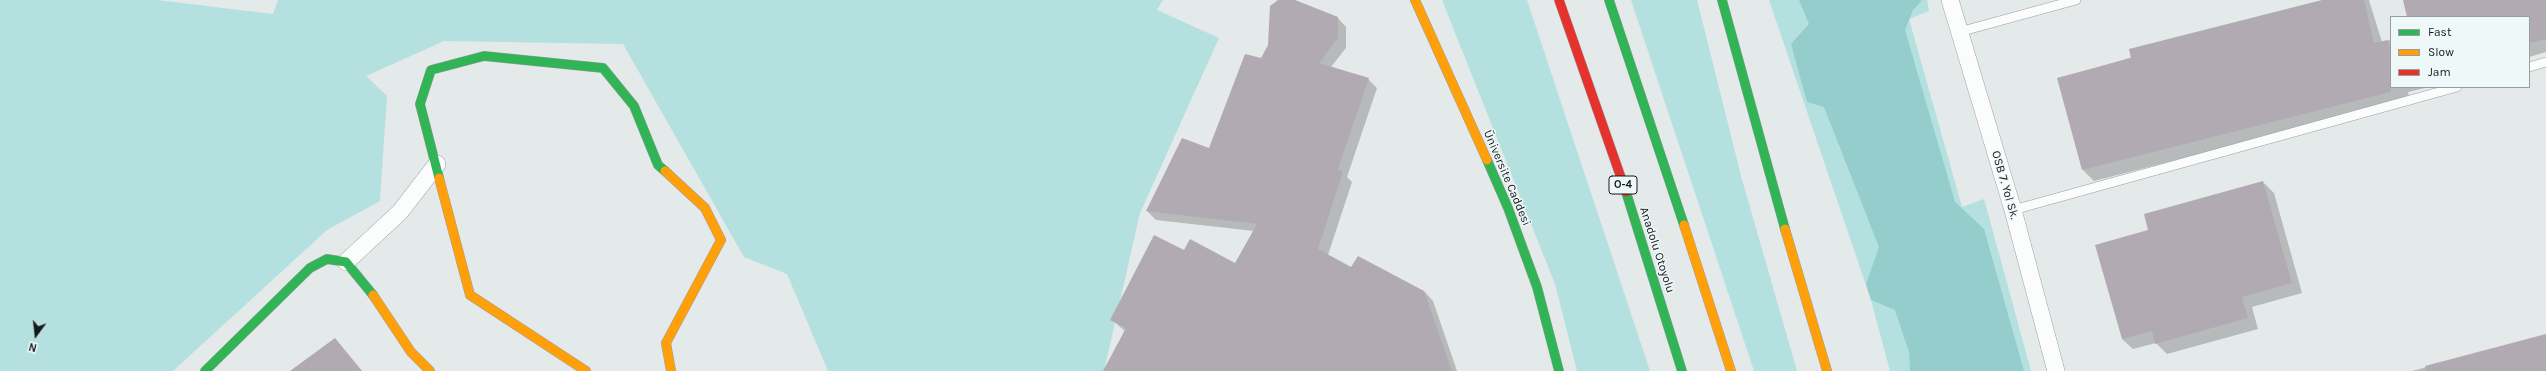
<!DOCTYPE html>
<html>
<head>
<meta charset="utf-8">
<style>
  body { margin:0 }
  #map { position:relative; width:2546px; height:371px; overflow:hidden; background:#e4e9e9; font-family:Karla,sans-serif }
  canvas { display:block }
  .legend { position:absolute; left:2390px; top:16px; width:140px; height:72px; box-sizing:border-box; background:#eff8f8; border:1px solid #989f9f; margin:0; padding:5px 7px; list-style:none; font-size:12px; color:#161919 }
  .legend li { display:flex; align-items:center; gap:8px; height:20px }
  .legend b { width:20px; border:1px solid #989f9f }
  .north { position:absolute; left:16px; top:315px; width:40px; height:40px; -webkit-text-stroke:3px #eff8f8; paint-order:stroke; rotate:195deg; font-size:11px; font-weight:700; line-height:16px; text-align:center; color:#161919 }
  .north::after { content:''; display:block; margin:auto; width:14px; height:18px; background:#161919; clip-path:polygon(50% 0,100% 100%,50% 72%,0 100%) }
</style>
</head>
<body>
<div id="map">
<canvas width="2546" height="371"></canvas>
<ul class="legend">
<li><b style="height:5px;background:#30b455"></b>Fast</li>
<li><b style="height:5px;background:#ff9f0a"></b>Slow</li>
<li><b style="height:5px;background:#e5322d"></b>Jam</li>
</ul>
<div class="north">N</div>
</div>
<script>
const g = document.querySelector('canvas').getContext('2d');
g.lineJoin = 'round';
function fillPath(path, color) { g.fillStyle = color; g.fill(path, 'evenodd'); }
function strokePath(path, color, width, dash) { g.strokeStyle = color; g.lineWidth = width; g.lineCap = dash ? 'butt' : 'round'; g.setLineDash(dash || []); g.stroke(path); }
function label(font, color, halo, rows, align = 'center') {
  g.font = font + ' Karla,sans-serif'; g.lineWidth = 3; g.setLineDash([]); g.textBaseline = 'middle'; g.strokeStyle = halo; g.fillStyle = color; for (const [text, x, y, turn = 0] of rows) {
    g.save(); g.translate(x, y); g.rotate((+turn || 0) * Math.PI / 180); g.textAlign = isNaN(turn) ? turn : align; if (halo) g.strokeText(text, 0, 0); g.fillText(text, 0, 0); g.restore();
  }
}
fillPath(new Path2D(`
  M 0,0 L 157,0 L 273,14 L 278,0 L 1163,0 L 1157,10 L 1219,38 L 1140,213 L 1104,371 L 828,371 L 787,274 L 744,257 L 623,44 L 444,41 L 366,76 L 387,96 L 380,201 L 327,230 L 173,371 L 0,371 Z
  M 1442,0 L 1527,0 L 1650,371 L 1577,371 L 1555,284 Z
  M 1631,0 L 1697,0 L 1741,176 L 1797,371 L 1754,371 Z
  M 1769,0 L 1927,0 L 1929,11 L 1909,19 L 1962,207 L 1984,199 L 2031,371 L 1890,371 L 1871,300 Z`), '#b5e0e0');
fillPath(new Path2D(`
  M 1799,0 L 1922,0 L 1913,10 L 1905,30 L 1955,202 L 1984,229 L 2024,371 L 1910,371 L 1909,352 L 1895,310 L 1871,300 L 1866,284 L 1879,247 L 1824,107 L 1807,102 L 1791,44 L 1809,24 Z`), '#95cccc');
fillPath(new Path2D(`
  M 1280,0 L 1291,0 L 1337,17 L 1346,27 L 1346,48 L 1331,67 L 1368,79 L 1377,88 L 1347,177 L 1352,182 L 1328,255 L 1352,268 L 1424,291 L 1433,301 L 1457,371 L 1105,371 L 1126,332 L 1112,320 L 1236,265 L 1254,231 L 1156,220 L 1147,211 L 1210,149 L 1269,45 Z
  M 2326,0 L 2369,0 L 2382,42 L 2391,40 L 2391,87 L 2429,87 L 2408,92 L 2410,100 L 2094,181 L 2083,170 L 2058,79 Z
  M 2404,0 L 2546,0 L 2546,52 L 2529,57 L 2529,17 L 2408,17 Z
  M 2263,182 L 2274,193 L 2302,293 L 2252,307 L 2258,329 L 2167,354 L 2156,343 L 2133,349 L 2122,339 L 2150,231 Z
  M 2546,335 L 2546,371 L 2412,371 Z
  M 335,339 L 362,371 L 291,371 Z`), '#0003');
fillPath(new Path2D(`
  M 1278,0 L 1295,0 L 1338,17 L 1338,38 L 1319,63 L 1369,78 L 1338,169 L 1343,172 L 1318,249 L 1351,267 L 1358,256 L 1424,291 L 1452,371 L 1103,371 L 1126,328 L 1110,320 L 1154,235 L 1184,250 L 1190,239 L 1235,263 L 1257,224 L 1146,211 L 1182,138 L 1209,148 L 1245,54 L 1261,58 L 1268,45 L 1270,6 Z
  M 2322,0 L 2364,0 L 2374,43 L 2388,40 L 2391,52 L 2391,92 L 2082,170 L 2057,78 L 2131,58 L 2129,49 Z
  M 2403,0 L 2546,0 L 2546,39 L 2529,43 L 2529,17 L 2407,17 Z
  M 2263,181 L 2292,283 L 2242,297 L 2248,318 L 2155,344 L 2152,331 L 2122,339 L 2095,245 L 2148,230 L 2144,214 Z
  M 2546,334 L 2546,371 L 2426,371 L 2425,366 Z
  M 335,338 L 362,371 L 290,371 Z`), '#b2aab2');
const lane = new Path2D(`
  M 1959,32 L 2076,0
  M 2529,67 L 2546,62
  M 2013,210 L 2457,87`);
const street = new Path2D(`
  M 1950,0 L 2013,210 L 2056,371
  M 346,262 L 400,212 L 437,164`);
const fast = new Path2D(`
  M 1609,0 L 1684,225
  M 1722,0 L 1785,229
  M 1487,160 L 1508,208 L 1537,287 L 1559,371
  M 439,178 L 420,104 L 431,70 L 484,56 L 603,68 L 634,106 L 658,165 L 665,171
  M 1626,192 L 1682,371
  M 205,371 L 310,268 L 327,259 L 346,262 L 373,295`);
const slow = new Path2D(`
  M 1415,0 L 1487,160
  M 665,171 L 705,208 L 721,240 L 666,343 L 671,371
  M 439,178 L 470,295 L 586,371
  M 1684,225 L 1731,371
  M 1785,229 L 1827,371
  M 373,295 L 411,352 L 430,371`);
const jam = new Path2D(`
  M 1559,0 L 1626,192`);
strokePath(lane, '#9b9f9f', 10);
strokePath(street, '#9b9f9f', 18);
strokePath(fast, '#9b9f9f', 10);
strokePath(slow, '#9b9f9f', 10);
strokePath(jam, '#9b9f9f', 10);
strokePath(lane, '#fbfcfc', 9);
strokePath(street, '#fbfcfc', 17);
strokePath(fast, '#30b455', 9);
strokePath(slow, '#ff9f0a', 9);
strokePath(jam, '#e5322d', 9);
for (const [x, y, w] of [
  [1623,185,28]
]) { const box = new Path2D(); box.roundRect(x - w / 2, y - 9, w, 18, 3); g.fillStyle = '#eff8f8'; g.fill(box); strokePath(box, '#161919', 1); }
label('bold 11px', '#161919', null, [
  ["O-4",1623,185]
]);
label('12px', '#161919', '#eff8f8', [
  ["Üniversite Caddesi",1507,178,67],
  ["OSB 7. Yol Sk.",2005,185,74],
  ["Anadolu Otoyolu",1657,250,72]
]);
</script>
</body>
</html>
